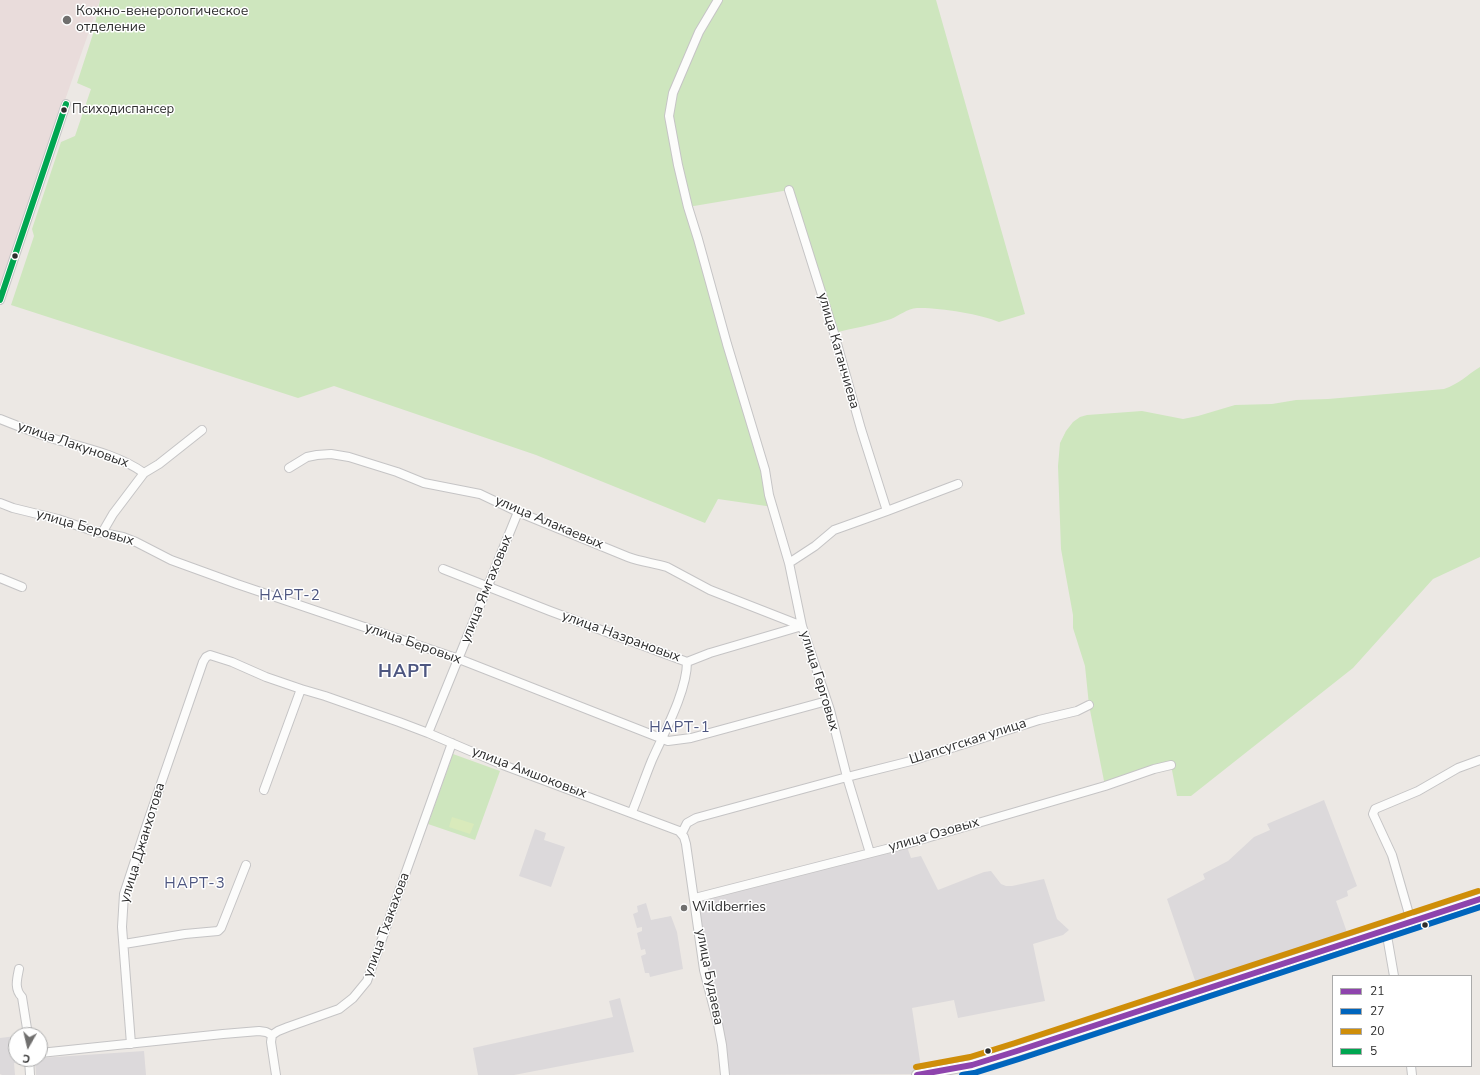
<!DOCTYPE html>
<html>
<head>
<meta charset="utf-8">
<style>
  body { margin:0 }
  #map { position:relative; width:1480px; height:1075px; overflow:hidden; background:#ece8e4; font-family:"Nunito Sans",sans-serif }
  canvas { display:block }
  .legend { position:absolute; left:1332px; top:975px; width:140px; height:92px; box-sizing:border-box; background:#fff; border:1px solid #ababab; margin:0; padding:5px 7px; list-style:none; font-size:12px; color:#2e2e2e }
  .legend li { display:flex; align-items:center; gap:8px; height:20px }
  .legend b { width:20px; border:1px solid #ababab }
  .north { position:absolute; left:8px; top:1027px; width:40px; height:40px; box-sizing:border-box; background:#fff; border:1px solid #ababab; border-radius:50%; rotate:188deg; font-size:11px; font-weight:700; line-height:16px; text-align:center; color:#2e2e2e }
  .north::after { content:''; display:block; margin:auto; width:14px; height:18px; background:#706f6e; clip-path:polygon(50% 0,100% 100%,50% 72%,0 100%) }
</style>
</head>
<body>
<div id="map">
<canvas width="1480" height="1075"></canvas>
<ul class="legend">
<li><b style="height:5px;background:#8e44ad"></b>21</li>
<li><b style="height:5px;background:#0065bd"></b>27</li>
<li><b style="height:5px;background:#cf8e09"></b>20</li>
<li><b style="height:5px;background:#00a651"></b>5</li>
</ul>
<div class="north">С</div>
</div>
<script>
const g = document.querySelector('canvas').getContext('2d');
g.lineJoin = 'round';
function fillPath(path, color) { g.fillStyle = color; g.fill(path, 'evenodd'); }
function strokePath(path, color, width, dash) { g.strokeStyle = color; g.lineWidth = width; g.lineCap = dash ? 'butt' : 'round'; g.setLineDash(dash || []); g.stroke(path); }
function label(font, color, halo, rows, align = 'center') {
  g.font = font + ' "Nunito Sans",sans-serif'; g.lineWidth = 3; g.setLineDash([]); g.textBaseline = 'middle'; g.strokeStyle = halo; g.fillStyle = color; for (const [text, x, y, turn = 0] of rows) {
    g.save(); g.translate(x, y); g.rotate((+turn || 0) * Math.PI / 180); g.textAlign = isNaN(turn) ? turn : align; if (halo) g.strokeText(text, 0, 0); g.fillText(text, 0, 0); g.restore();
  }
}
fillPath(new Path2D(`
  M 1324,800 L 1357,886 L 1347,891 L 1348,896 L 1336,901 L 1350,941 L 1199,992 L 1167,899 L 1205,879 L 1203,874 L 1228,861 L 1254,837 L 1270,830 L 1267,824 Z
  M 535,829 L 546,833 L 544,840 L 565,847 L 551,887 L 519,876 Z
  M 906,844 L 911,858 L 921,856 L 938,890 L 984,872 L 991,871 L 1001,884 L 1006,886 L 1012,886 L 1044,879 L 1057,919 L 1069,930 L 1063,935 L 1033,944 L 1045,1001 L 958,1018 L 954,1000 L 912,1008 L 922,1074 L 725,1075 L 695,898 Z
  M 646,903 L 651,920 L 671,916 L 677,932 L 683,969 L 650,977 L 649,973 L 645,973 L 641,956 L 646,954 L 645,949 L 641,950 L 637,933 L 642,931 L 642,927 L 637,928 L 633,914 L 638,912 L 637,906 Z
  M 620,998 L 634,1052 L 514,1075 L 478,1075 L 473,1048 L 613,1017 L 609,1001 Z
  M 16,1036 L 16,1059 L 23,1059 L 23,1062 L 14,1063 L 15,1075 L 2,1075 L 0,1074 L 0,1038 Z
  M 144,1051 L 146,1075 L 36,1075 L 35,1059 L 40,1059 L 40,1058 Z`), '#dcd9db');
fillPath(new Path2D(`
  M 0,0 L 100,0 L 0,286 Z`), '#e9dcdb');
fillPath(new Path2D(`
  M 100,0 L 936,0 L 1025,314 L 999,322 C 981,314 936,307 917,308 C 907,309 900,315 891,319 C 873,325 853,328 834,333 L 789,190 L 688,207 L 773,507 L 718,499 L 705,523 L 536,455 L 334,386 L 298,398 L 11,305 L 34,236 L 32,229 L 61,142 L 75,136 L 91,89 L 77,83 L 93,34 Z
  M 1480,367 L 1480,557 L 1433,579 L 1353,668 L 1191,796 L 1177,796 L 1171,765 L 1105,786 L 1089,705 L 1085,666 L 1073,628 L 1073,615 L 1061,549 L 1058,466 L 1060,443 L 1066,431 L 1073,422 L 1080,417 L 1087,415 L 1142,411 L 1183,419 L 1198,416 L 1235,405 L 1272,404 L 1296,400 L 1328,399 L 1444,389 C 1459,384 1467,375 1480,367 Z
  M 453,754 L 500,771 L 475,840 L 428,824 Z`), '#cee6be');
fillPath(new Path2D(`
  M 452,817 L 474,824 L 470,834 L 449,827 Z`), '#d9eabb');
const minor = new Path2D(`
  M 718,0 L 699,32 L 673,93 L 669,116 L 678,165 L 688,207 L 698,239 L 727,344 L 765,470 L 769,495 L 789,563 L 802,626 L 830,710 L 847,777 L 870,853
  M 789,190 L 834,333 L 861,429 L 887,511
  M 0,300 L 66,104
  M 0,419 C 20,427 40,435 61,441 C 90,449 120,456 144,473
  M 289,468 L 307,457 L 317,455 L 331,454 L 349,457 L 397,472 L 424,483 L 480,494 L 518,512 L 628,557 C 641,562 655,563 667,567 L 710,590 L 802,626
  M 0,503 L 13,508 L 58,519 L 93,531 L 123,537 L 136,542 L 171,560 L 237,584 L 459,659 L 668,741 L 691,738 L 827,701
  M 102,533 L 113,514 L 144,473 L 159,464 L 202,430
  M 789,563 L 815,546 L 834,530 L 887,511 L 958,484
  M 443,569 L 550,611 L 687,662 L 710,653 L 802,626
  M 0,578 L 22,587
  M 428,733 L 518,512
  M 264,790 L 301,689
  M 632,812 C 639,795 645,777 652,760 C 664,733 687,691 687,662
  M 682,833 L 687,823 L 696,818 L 847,777 L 911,761 L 1039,720 L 1077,711 L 1089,705
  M 695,898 L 906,844 L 1105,786 L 1154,769 L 1171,765
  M 1411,921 L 1392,855 L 1373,814 L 1375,809 L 1418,791 L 1458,768 L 1480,760
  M 1386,930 L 1394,976
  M 124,944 L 185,934 L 218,931 L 221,928 L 246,865
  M 19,969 C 17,979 14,989 22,997 L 28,1035
  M 272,1035 L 278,1031 L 288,1027 L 339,1009 L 353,998 L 367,981 L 452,743
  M 272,1035 L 271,1042 L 276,1075
  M 131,1044 L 122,927 L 124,894 L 147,824 L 203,662 L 206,657 L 210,655 L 232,662 L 266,677 L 301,689 L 325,696 L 399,722 L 428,733 L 503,765 L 679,831 L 684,837 L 686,844 L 704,970 L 718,1024 L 722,1045 L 725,1075
  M 40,1053 L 223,1034 L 259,1031 L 266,1032 L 272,1035
  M 29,1059 L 30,1075
  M 972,1065 L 973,1075
  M 1411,1066 L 1412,1075`);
const tertiary = new Path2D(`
  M 917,1075 L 972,1065 L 1017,1051 L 1480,899`);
strokePath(minor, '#c5c4c5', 10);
strokePath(tertiary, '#c5c4c5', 12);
strokePath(minor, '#fcfcfb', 8);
strokePath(tertiary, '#fcfcfb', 10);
strokePath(new Path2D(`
  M 917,1075 L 972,1065 L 1017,1051 L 1480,899`), '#8e44ad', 6);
strokePath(new Path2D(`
  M 962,1075 L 974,1073 L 1019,1059 L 1480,907`), '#0065bd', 6);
strokePath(new Path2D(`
  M 916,1067 L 970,1057 L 1015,1043 L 1478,891`), '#cf8e09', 6);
strokePath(new Path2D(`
  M 0,300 L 66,104`), '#00a651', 6);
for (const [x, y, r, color] of [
  [67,20,5,"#706f6e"],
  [64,110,3.5,"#2e2e2e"],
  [15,256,3.5,"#2e2e2e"],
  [684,908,4,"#706f6e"],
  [1425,925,3.5,"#2e2e2e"],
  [988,1051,3.5,"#2e2e2e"]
]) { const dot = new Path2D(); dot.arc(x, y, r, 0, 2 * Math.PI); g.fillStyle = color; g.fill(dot); strokePath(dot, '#fff', 1.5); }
label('13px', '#2e2e2e', '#fff', [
  ["Психодиспансер",72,110]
], 'left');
label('14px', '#2e2e2e', '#fff', [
  ["Кожно-венерологическое",76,12],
  ["отделение",76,28],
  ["Wildberries",692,908]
], 'left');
label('14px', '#2e2e2e', '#fff', [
  ["улица Катанчиева",838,351,74],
  ["улица Лакуновых",73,445,19],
  ["улица Алакаевых",549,523,23],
  ["улица Беровых",85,528,16],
  ["улица Ямгаховых",487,589,-68],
  ["улица Назрановых",621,637,20],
  ["улица Беровых",413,644,19],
  ["улица Герговых",819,681,73],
  ["Шапсугская улица",968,742,-18],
  ["улица Амшоковых",529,773,21],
  ["улица Озовых",934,835,-16],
  ["улица Джанхотова",143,843,-73],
  ["улица Тхакахова",387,925,-70],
  ["улица Будаева",709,977,79]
]);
g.letterSpacing = '1px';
label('15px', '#4d5680', '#fff', [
  ["НАРТ-2",290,596],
  ["НАРТ-1",680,728],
  ["НАРТ-3",195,884]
]);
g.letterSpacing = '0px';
g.letterSpacing = '1px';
label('bold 18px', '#4d5680', '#fff', [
  ["НАРТ",405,673]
]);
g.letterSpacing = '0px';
</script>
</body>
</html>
